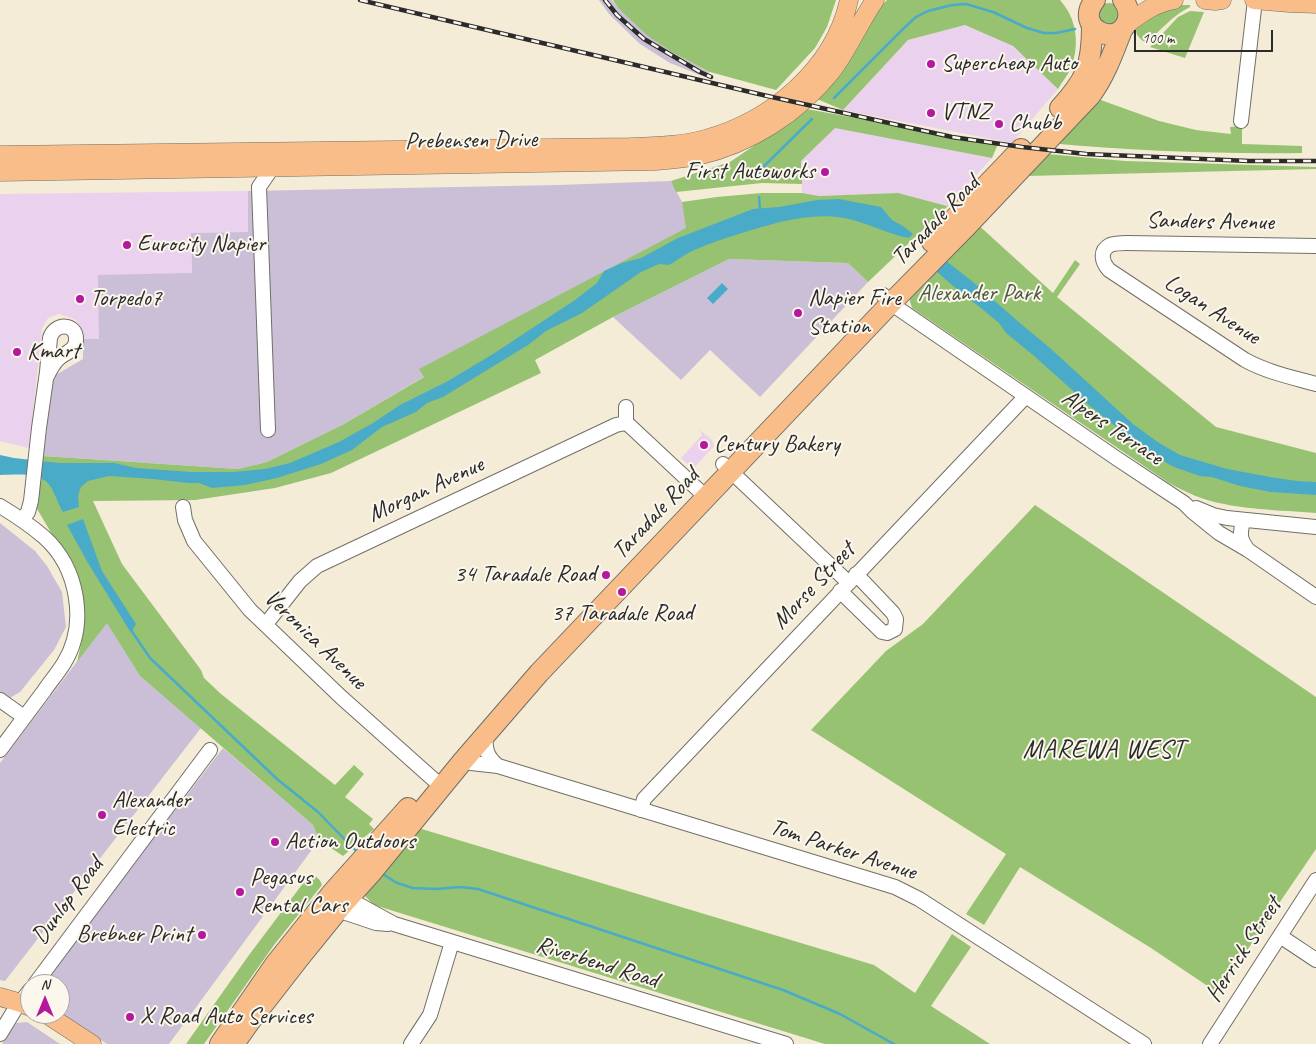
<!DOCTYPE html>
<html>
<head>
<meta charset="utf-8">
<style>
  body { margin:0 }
  #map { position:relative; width:1316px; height:1044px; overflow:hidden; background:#f4ecd6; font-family:Caveat,sans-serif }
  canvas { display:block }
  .north { position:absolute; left:20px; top:974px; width:50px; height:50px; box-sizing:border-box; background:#fbf7ec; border:1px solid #a8a59f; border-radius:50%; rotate:0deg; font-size:14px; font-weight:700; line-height:20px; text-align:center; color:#2b2b2b }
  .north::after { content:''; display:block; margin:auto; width:18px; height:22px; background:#b5179e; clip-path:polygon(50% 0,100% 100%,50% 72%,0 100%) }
  .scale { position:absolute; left:1134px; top:30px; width:139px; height:22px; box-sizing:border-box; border:2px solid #2b2b2b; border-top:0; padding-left:6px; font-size:15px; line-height:18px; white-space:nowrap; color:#2b2b2b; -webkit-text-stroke:4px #fbf7ec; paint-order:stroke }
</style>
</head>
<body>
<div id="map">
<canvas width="1316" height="1044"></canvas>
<div class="north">N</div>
<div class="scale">100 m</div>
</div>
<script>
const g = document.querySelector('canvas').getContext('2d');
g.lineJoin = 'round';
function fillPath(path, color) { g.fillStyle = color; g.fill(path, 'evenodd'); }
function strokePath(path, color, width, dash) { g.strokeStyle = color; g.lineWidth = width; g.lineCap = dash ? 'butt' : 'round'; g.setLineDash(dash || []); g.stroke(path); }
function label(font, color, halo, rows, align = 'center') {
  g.font = font + ' Caveat,sans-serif'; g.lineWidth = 4; g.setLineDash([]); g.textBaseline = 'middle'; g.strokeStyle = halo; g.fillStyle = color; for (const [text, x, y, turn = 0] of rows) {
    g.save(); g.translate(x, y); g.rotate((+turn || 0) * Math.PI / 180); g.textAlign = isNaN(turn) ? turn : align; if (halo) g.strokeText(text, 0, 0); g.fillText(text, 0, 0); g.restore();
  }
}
fillPath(new Path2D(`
  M 965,25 L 1013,46 L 1058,89 L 1012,143 L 843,110 L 908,40 Z
  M 835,127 L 992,158 L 949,205 L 947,206 L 898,193 L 819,196 L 802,193 L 801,161 Z
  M 248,191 L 248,232 L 191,233 L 192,273 L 99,339 L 83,339 L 82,330 L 76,320 L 59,314 L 48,318 L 42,328 L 29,448 L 0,441 L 0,194 Z
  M 700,430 L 712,440 L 714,446 L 693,469 L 681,458 L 702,435 Z`), '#ead1ed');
fillPath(new Path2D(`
  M 599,0 L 612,0 L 618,8 L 675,54 L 710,72 L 702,76 L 670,63 L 640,44 L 609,14 Z
  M 671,181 L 682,202 L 687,228 L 420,369 L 425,376 L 344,424 L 267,462 L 238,469 L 43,456 L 54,376 L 83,359 L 83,339 L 99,339 L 98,275 L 192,273 L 191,233 L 248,232 L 248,191 L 558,185 Z
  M 729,259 L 848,263 L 868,282 L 760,397 L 710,350 L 681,380 L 613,317 Z
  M 0,523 L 35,551 L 47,566 L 62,592 L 66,627 L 54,650 L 20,692 L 10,698 L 0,692 Z
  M 107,622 L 140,676 L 201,728 L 5,981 L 0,980 L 0,763 Z
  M 223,748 L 313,825 L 319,840 L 169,1044 L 107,1044 L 60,1013 L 60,984 L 42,984 L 42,983 Z
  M 27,1022 L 60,1044 L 2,1044 L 16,1023 Z`), '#cabfd7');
fillPath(new Path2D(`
  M 613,0 L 836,0 L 827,27 L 815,48 L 776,90 L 710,72 L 675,54 L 648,36 L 618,8 Z
  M 887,0 L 1060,0 C 1077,19 1080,44 1071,68 C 1068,75 1062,82 1058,89 L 1013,46 L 965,25 L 908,40 L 843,110 L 817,99 L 877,10 Z
  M1098 14a11 11 0 1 1 22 0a11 11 0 1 1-22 0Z
  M 1178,5 L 1190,5 L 1190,7 C 1174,15 1162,28 1149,41 L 1145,42 C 1136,37 1132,28 1142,21 C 1149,15 1169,9 1178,5 Z
  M 1190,11 L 1204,12 L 1185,58 L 1150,47 L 1178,17 Z
  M 1098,99 L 1159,121 L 1196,130 L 1231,134 L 1230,127 L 1242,126 L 1242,144 L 1302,146 L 1302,153 C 1217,154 1133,151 1049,143 Z
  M 801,108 L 998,144 L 992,158 L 835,128 L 801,161 L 802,184 L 762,183 L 676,192 L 671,181 L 730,162 L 767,137 Z
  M 1047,154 L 1125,161 L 1316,167 L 1316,169 L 1026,176 Z
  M 761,193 L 802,193 L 819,196 L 898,193 L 947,206 L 949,205 L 868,282 L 848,263 L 729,259 L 613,317 L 535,360 L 541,373 L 331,473 L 275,488 L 195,500 L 93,501 L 122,564 L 201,670 L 204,678 L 221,694 L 335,785 L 354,765 L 364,774 L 345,797 L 373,819 L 369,824 L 374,829 L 343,856 L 319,840 L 313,825 L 140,676 L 107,623 L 77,662 L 82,640 L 84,618 L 84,602 L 79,580 L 33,502 L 43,456 L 238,469 L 267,462 L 344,424 L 424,377 L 419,369 L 686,228 L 682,202 L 717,197 Z
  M 975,222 L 1053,293 L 1075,260 L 1080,264 L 1057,297 L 1216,427 L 1316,453 L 1316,513 C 1280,510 1239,510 1204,499 C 1192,495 1180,489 1169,483 L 912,308 L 908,294 Z
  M 1035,505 L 1316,697 L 1316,849 L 1218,993 L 1151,948 L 1020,867 L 984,925 L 966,914 L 1006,854 L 811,730 L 886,651 L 923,624 Z
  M 415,827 L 874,965 L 915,993 L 952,934 L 971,947 L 931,1006 L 990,1044 L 825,1044 L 374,905 L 365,896 L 364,887 Z
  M 310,875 C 317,876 320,879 322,885 L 274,945 L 204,1044 L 186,1044 L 249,955 L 307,878 Z`), '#96c271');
fillPath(new Path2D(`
  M 839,199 L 881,207 L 892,220 L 903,226 L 913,234 L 909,238 C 887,234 866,222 844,218 C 810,212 774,223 742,233 C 725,238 708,244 692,251 C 684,255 676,261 669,265 L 659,264 L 641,272 L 582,313 L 546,331 L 528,345 L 443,397 L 427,403 L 416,412 L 382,427 L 352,450 L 321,464 L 277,478 L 245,485 L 212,488 L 199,483 L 188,483 L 153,479 L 109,476 L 88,481 L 81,487 L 78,496 L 79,507 L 63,512 C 58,504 56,496 52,489 C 43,471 17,475 0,475 L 0,455 L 14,458 L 59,463 L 114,463 L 136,468 L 191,472 L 233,472 L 265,469 L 290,463 L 339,442 L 373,423 L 400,405 L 448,381 L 493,354 L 575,300 L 597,283 L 604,271 L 622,263 L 641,258 L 678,238 L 753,209 L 779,207 L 817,200 Z
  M 945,260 L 973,282 L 1021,324 L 1050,348 L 1133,424 L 1159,443 L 1180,455 L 1227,469 L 1270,477 L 1297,481 L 1316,482 L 1316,495 L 1271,492 L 1240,486 L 1212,477 L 1200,476 L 1174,467 L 1150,454 L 1090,406 L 1033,355 L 1006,333 L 999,323 L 987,313 L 952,285 L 936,271 Z
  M 722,283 L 728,289 L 713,304 L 707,298 Z
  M 83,519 L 102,571 L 136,624 L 131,633 L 88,563 L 67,525 Z`), '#4aabc9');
strokePath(new Path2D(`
  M 834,98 L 904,28 L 916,17 L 928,11 L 952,5 L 966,4 L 993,12 L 1027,28 L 1044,33 L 1056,33 L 1075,29
  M 758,178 L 760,170 L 812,119
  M 759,197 L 760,210
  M 131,630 L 150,658 L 277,779 L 318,812 L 358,853
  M 381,873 L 397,883 L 413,888 L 436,889 L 460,887 L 478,889 L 783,990 L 840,1014 L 894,1044`), '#4aabc9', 2.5);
const minor = new Path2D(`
  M 1241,121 L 1255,0
  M 1316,246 L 1127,243 C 1121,243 1115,243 1110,245 C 1099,251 1102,262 1109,270 L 1245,360 C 1267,372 1291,377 1316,384
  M 883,295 L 896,307 L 1116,458 L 1184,503 L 1193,512 L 1219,533 L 1248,550 L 1316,597
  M 626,423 L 626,407
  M 268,430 L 259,187 L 272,168
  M 723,464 L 849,583
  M 0,506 C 15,515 30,525 44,537 C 78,567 88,624 64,663 C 58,673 50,682 44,691 C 29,711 15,730 0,750
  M 183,507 L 185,520 L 194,541 L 250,610 L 341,697 L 442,787
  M 1196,508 L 1213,515 L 1227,518 L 1316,527
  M 22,520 L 28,512 L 31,501 L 39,428 L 47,372 L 50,338 C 55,322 77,323 76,340 C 76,351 64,353 58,359 C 53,364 50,370 47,376
  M 1243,520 C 1240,535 1239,538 1248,550
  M 840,591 L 882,632 L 887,633 L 895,629 L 896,619 L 893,613 L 856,574
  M 266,624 L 300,581 L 317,566 L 616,425 L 626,423 L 630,426 L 706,497
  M 0,700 L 24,717
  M 485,736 C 486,750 486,756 498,766
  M 462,762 L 498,766 L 895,887 L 919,899 L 1144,1044
  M 641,810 L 644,799 L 1026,396
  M 338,899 L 343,904 L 346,913 L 376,923 L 388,924
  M 343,904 L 354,902 L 394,924 L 786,1044
  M 1280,936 L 1316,960
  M 35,984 L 210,750
  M 0,1034 L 14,1011 L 30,990
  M 411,1044 L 430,1015 L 452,942
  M 1210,1044 L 1316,880`);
const major = new Path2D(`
  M 1205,0 L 1215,1 L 1222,0
  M 1254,0 L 1289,3 L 1316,4
  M 1127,24 C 1142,13 1155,3 1174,0
  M 0,155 L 630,147 C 655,146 681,146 705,139 C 771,121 834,69 849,0
  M 0,172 L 656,161 C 670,160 684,159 698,156 C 750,144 797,114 831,72 C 848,50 859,23 875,0
  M 0,997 L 21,1003 L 30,1007
  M 46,1014 L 92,1044`);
const highway = new Path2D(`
  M 1095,0 C 1073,27 1116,49 1127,22 C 1130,14 1128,6 1123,0
  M 1060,108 C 1086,80 1092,65 1092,27
  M 932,242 L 1021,149
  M 220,1044 L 276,963 L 332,893 L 408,808
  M 234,1044 L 251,1020 L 300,957 L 343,904 L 372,872 L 462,762 L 539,673 L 891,303 L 966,227 L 1090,96 C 1105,76 1113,53 1122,30`);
strokePath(minor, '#716f67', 16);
strokePath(major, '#716f67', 19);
strokePath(highway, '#716f67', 22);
strokePath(minor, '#fff', 14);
strokePath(major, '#f8bd89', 18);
strokePath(highway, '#f8bd89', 20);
const rail = new Path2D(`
  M 360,0 L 763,95 L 952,137 L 1022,147 L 1086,154 L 1249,161 L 1316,161
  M 605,0 L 617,15 L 644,39 L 700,72 L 711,77`);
strokePath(rail, '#2b2b2b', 4.5);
strokePath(rail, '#fbf7ec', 2.5, [8]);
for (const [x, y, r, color] of [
  [931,64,5,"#b5179e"],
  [931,113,5,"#b5179e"],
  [999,124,5,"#b5179e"],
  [825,172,5,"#b5179e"],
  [127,245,5,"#b5179e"],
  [80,299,5,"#b5179e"],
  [798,313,5,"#b5179e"],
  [17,352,5,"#b5179e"],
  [704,445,5,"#b5179e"],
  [606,575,5,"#b5179e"],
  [622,592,5,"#b5179e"],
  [102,815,5,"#b5179e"],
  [275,842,5,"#b5179e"],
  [240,892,5,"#b5179e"],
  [202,935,5,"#b5179e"],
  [130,1017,5,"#b5179e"]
]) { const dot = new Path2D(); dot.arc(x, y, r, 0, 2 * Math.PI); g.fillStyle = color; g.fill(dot); strokePath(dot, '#fbf7ec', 2); }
label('24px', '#2b2b2b', '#fbf7ec', [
  ["Supercheap Auto",941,64],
  ["VTNZ",941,113],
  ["Chubb",1009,124],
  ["First Autoworks",815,172,"right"],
  ["Eurocity Napier",137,245],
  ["Torpedo7",90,299],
  ["Napier Fire",808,299],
  ["Station",808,327],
  ["Kmart",27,352],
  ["Century Bakery",714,445],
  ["34 Taradale Road",596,575,"right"],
  ["37 Taradale Road",622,614,"center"],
  ["Alexander",112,801],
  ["Electric",112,829],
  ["Action Outdoors",285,842],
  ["Pegasus",250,878],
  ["Rental Cars",250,906],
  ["Brebner Print",192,935,"right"],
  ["X Road Auto Services",140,1017]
], 'left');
label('24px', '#2b2b2b', '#fbf7ec', [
  ["Prebensen Drive",471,141,-1],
  ["Taradale Road",936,221,-46],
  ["Sanders Avenue",1210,222,1],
  ["Logan Avenue",1212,310,33],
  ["Alpers Terrace",1112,428,34],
  ["Morgan Avenue",426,490,-25],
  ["Taradale Road",656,514,-47],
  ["Morse Street",814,586,-47],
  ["Veronica Avenue",315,640,44],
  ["Tom Parker Avenue",843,850,18],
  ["Dunlop Road",68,901,-53],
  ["Herrick Street",1244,950,-57],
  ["Riverbend Road",597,963,17]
]);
label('24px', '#4b5840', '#fbf7ec', [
  ["Alexander Park",979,294]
]);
g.letterSpacing = '1px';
label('26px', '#2b2b2b', '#fbf7ec', [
  ["MAREWA WEST",1104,750]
]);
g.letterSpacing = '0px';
</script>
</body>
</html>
